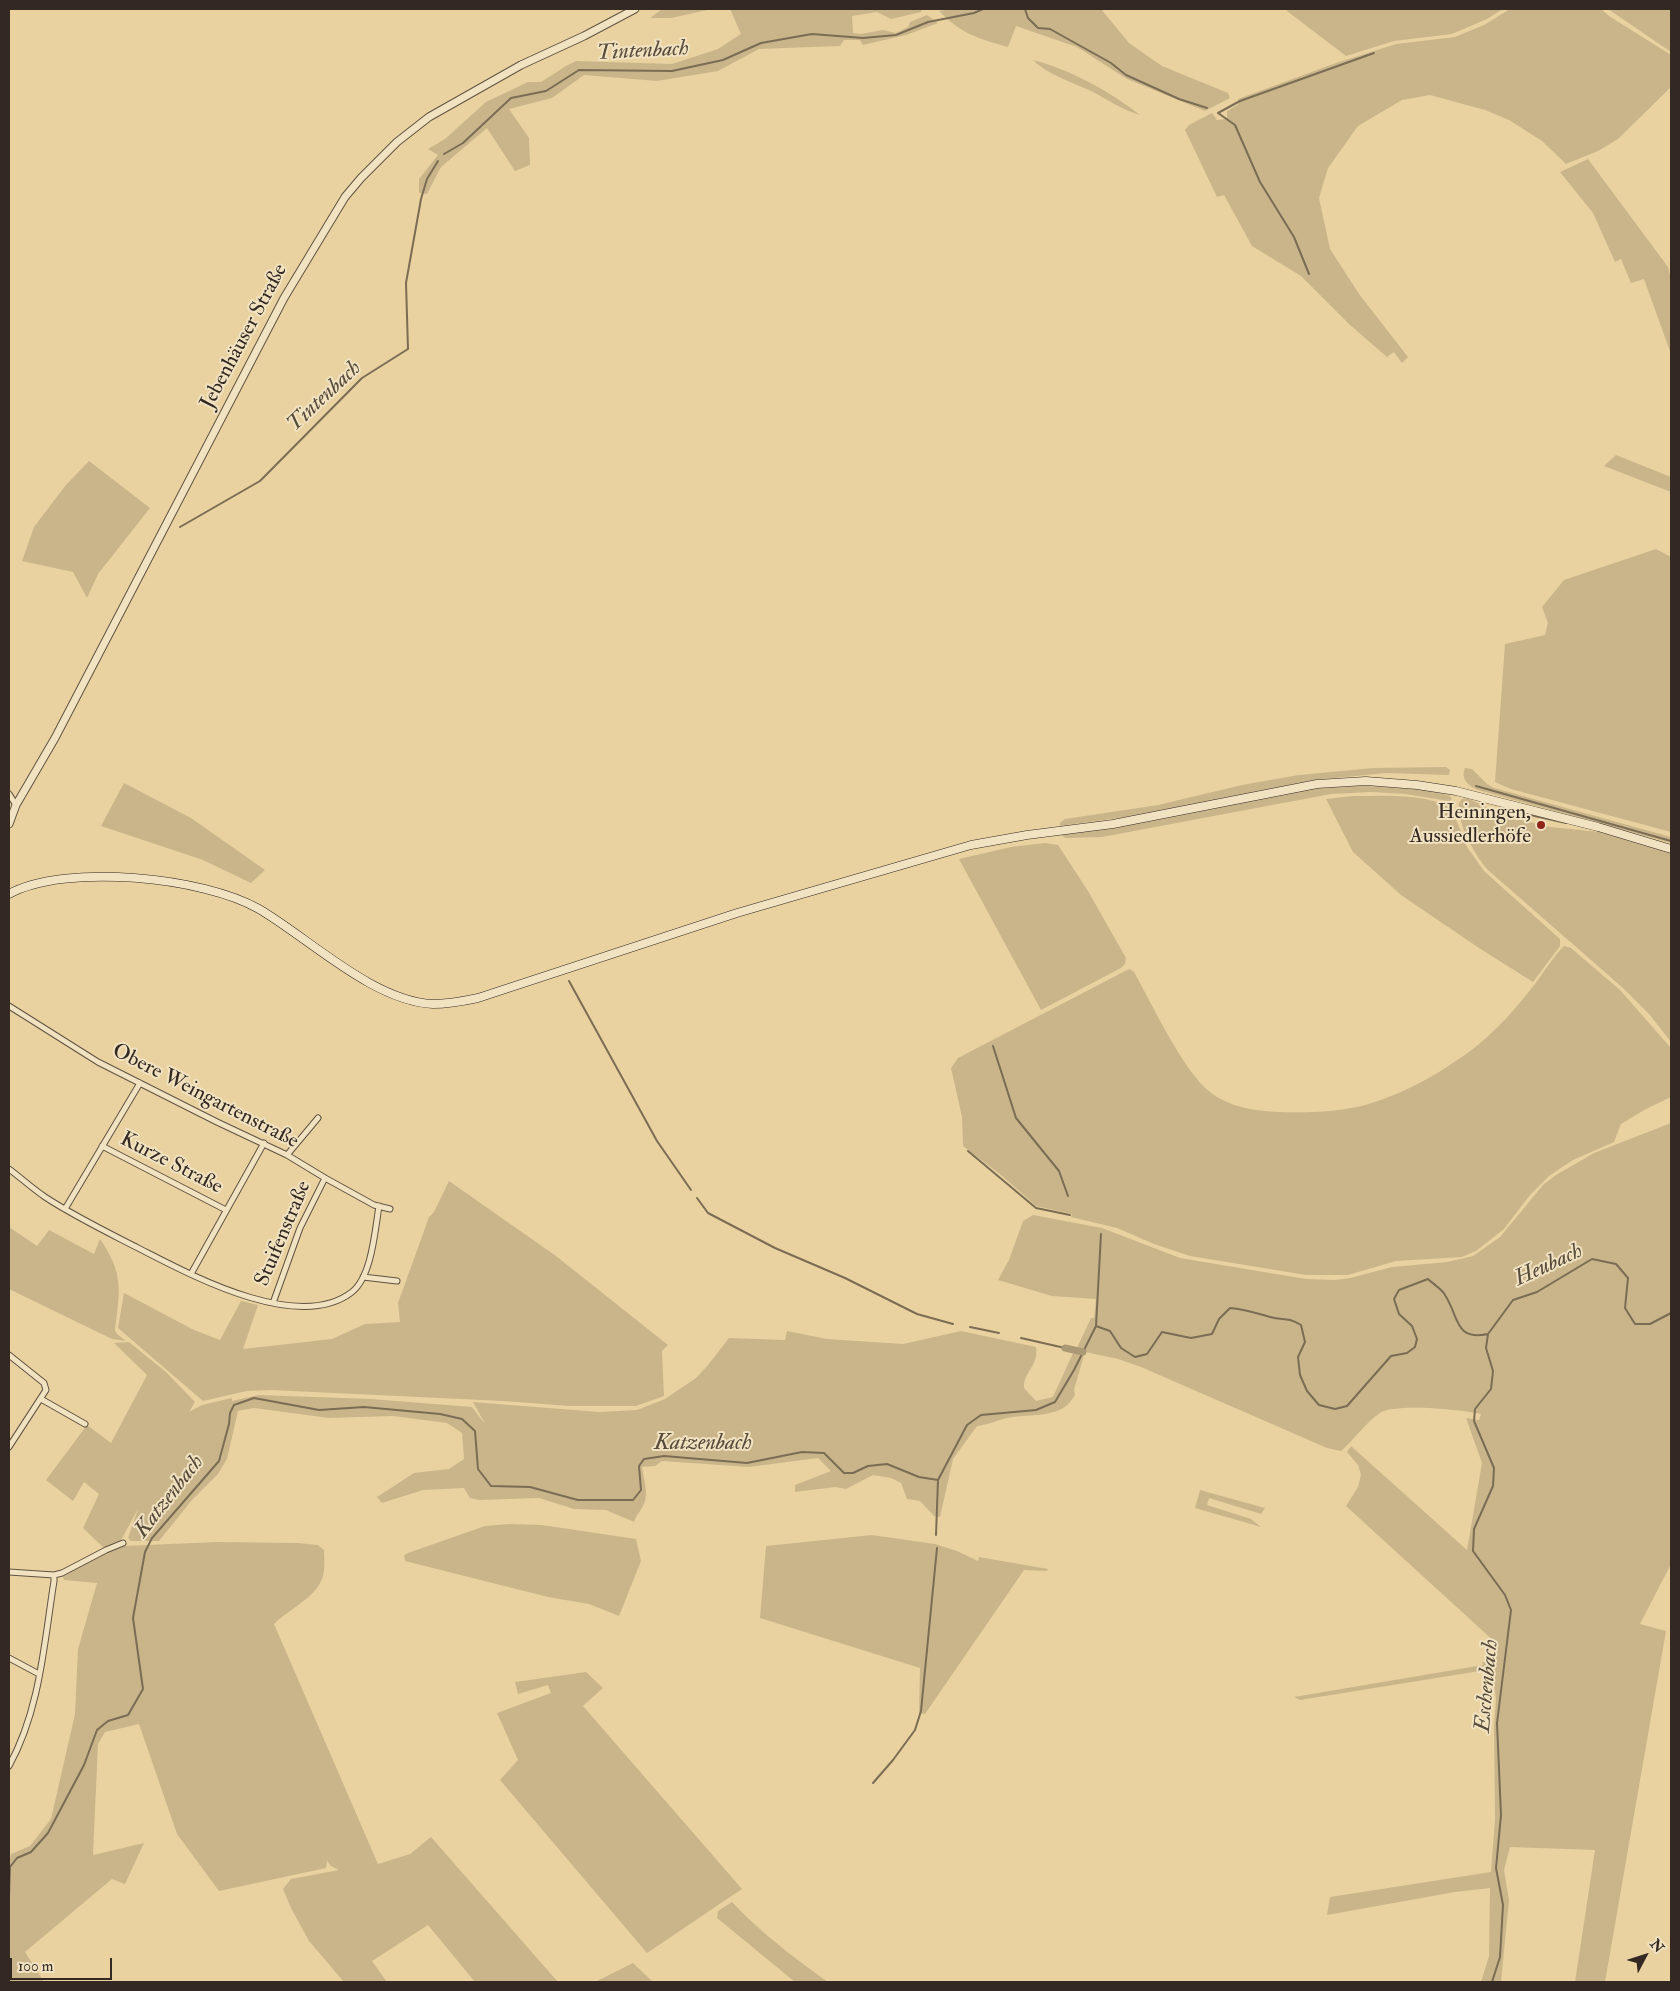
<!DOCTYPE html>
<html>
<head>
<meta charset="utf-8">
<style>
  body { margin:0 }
  #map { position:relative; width:1680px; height:1991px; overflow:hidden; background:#e9d2a0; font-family:"IM FELL Double Pica",serif }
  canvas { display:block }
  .frame { position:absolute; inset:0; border:10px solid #332922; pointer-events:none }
  .north { position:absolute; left:1620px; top:1931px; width:50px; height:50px; -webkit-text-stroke:4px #f1e2c1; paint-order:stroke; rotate:50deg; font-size:14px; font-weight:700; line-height:20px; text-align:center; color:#332922 }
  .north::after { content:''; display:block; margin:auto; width:18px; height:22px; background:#332922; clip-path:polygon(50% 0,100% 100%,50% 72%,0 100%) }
  .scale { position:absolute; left:10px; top:1958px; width:102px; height:22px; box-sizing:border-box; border:2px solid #332922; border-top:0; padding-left:6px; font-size:15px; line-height:18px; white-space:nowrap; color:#332922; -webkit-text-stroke:4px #f1e2c1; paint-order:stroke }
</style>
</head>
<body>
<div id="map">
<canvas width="1680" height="1991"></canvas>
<div class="frame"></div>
<div class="north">N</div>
<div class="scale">100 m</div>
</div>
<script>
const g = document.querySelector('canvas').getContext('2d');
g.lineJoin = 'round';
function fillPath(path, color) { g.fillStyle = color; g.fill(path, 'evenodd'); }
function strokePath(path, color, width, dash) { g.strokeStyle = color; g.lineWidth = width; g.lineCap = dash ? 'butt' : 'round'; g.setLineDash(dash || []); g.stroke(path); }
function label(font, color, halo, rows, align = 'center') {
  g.font = font + ' "IM FELL Double Pica",serif'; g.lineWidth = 4; g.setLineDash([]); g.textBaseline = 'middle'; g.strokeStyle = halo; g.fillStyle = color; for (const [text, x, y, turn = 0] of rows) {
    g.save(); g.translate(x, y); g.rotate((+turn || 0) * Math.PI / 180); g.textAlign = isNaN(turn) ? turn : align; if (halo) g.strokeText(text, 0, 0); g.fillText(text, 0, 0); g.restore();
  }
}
fillPath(new Path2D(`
  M 662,9 L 712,9 L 671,18 L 650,18 Z
  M 730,9 L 922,9 L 921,12 L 891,19 L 877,12 L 852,16 L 853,33 L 861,34 L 883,30 L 896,33 L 908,27 L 910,22 L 927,15 L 938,23 L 906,35 L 863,45 L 860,40 L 844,40 L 840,46 L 759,49 L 718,71 L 657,81 L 584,75 L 552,98 L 509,109 L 529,138 L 530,165 L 515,171 L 487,128 L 441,167 L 427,194 L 419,193 L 419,179 L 438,155 L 428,149 L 445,139 L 486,102 L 528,82 L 541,82 L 566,66 L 576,61 L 672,64 L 718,49 L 741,34 Z
  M 953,9 L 1101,9 L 1129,43 L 1162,66 L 1228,93 L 1230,98 L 1205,111 L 1127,79 L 1077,47 L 1016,26 L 1008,47 C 977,38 963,35 939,11 Z
  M 1288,9 L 1503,9 L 1487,19 L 1452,34 L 1394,41 L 1346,56 L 1287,11 Z
  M 1510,9 L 1601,9 L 1609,16 L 1671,55 L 1671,87 L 1618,139 L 1598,151 L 1566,164 L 1542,141 L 1509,120 L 1485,110 L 1430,95 L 1402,100 L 1358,126 L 1328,168 L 1319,198 L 1330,249 L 1359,294 L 1408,357 L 1402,363 L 1394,352 L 1387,357 L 1350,325 L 1301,276 L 1252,246 L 1224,195 L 1217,197 L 1185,130 L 1189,125 L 1212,113 L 1217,120 L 1227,119 L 1227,111 L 1239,104 L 1238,99 L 1336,63 L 1396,44 L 1455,37 L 1484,25 Z
  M 1608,9 L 1671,9 L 1671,52 Z
  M 1033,60 C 1069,69 1111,92 1140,115 C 1122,110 1107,99 1091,91 C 1072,82 1048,75 1033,60 Z
  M 1588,159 L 1668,267 L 1671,279 L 1671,354 L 1644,279 L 1631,283 L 1621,259 L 1615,262 L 1593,213 L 1560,172 Z
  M 1616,455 L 1671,477 L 1671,492 L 1604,466 Z
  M 89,461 L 150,508 L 98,574 L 87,598 L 73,572 L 22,561 L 34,527 L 65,486 Z
  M 1656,549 L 1671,557 L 1671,832 L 1511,789 L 1495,782 L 1505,644 L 1545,635 L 1548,623 L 1542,607 L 1564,580 Z
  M 1446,767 L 1450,770 L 1449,775 L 1386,773 L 1315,780 L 1140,815 L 1060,826 L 1060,823 L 1065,819 L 1158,805 L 1242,785 L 1299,775 L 1373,768 Z
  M 1465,768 L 1472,769 L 1487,784 L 1494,788 L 1671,837 L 1671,843 L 1478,790 C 1469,786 1460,779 1465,768 Z
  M 124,783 L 191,818 L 265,870 L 251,883 L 203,860 L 101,826 Z
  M 1349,786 C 1380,786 1420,786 1450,796 L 1452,799 L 1449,801 L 1405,794 L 1371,792 L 1331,794 L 1102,837 L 1066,838 L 1062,836 L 1063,834 L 1124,826 L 1302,789 Z
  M 1352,796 C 1384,796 1421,793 1451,807 L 1467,847 L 1484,871 L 1560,939 L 1560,946 L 1533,982 L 1479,948 L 1401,895 L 1353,852 L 1326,799 Z
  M 1467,798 L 1496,812 L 1525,821 L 1550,827 L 1600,832 L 1671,852 L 1671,1042 L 1650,1015 L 1623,988 L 1489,871 C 1475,856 1457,824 1459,803 L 1462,799 Z
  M 1045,843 L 1058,845 L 1088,891 L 1126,958 L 1125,964 L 1121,968 L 1041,1010 L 959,859 L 1011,847 Z
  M 1564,946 L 1571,948 L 1620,990 L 1671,1048 L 1671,1097 L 1646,1109 L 1621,1124 L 1614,1142 L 1573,1160 L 1549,1176 L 1530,1195 L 1504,1229 L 1476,1251 L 1462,1257 L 1396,1261 L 1348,1275 L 1306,1275 L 1190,1256 L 1154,1244 L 1117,1228 L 1071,1217 L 1072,1214 L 1036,1206 L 1001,1175 L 963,1146 L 962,1117 L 951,1068 L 958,1058 L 1127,970 L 1130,969 L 1134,972 C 1152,1004 1183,1071 1210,1092 C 1229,1107 1255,1111 1278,1112 C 1304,1113 1332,1112 1357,1107 C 1401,1097 1453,1067 1486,1038 C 1504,1022 1520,1003 1535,984 C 1544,972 1553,957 1564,946 Z
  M 1671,1123 L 1671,1564 L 1640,1624 L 1666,1631 L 1605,1982 L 1575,1982 L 1595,1850 L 1510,1847 L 1504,1870 L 1509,1900 L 1501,1982 L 1481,1982 L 1489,1956 L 1490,1888 L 1455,1892 L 1327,1915 L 1330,1897 L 1491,1872 L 1495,1819 L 1494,1726 L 1496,1699 L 1492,1669 L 1300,1700 L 1294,1697 L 1483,1665 L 1482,1662 L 1491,1662 L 1496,1643 L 1346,1506 L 1358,1487 L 1361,1475 L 1358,1465 L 1347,1452 L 1351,1446 L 1467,1550 L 1482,1463 L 1466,1418 L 1479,1420 L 1481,1414 C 1462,1410 1395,1403 1380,1413 C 1365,1423 1355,1439 1341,1451 L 1327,1448 L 1141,1367 L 1118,1359 L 1076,1350 L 1091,1318 L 1094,1318 L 1096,1299 L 1052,1296 L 998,1280 L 1009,1260 L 1023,1221 L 1033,1215 L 1102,1228 L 1180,1258 L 1306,1279 L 1335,1280 L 1350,1278 L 1392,1267 L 1447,1262 L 1473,1256 L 1500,1237 L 1543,1185 L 1556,1175 L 1594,1153 Z
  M 449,1181 L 556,1256 L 668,1345 L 662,1351 L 664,1396 L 636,1406 L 569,1406 L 503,1401 L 271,1390 L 247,1391 L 203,1401 L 118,1328 L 124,1293 L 194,1330 L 220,1340 L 241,1301 L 258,1305 L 243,1349 L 332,1339 L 365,1324 L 400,1322 L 398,1303 L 429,1217 L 434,1212 Z
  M 9,1227 L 37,1246 L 49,1230 L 94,1254 L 100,1239 C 124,1274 120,1290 115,1330 L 117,1334 L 126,1341 L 112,1339 L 9,1289 Z
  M 787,1331 L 827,1339 L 903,1344 L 961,1331 L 1036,1347 C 1039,1366 1023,1372 1024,1388 L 1036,1401 L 1053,1397 L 1073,1353 L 1084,1355 L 1074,1390 L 1075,1395 C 1062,1420 1031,1413 1007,1418 C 997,1420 988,1425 977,1426 L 953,1459 L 940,1517 L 934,1516 L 920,1501 L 907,1499 L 901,1483 L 891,1478 L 873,1475 L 846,1489 L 835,1487 L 795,1492 L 795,1485 L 831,1471 L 818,1458 L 749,1467 L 662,1461 L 655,1466 L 642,1467 C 643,1477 649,1493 644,1504 C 641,1511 636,1515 634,1522 L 606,1510 L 574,1509 L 539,1498 L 479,1500 L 470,1498 L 464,1488 L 423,1490 L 382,1503 L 377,1497 L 414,1473 L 449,1469 L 464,1459 L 462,1433 L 447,1423 L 393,1416 L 329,1418 L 254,1408 L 238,1411 L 227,1459 L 218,1474 L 192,1500 L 159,1541 L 131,1541 L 128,1538 L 138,1509 L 121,1540 L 104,1548 L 83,1528 L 99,1494 L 84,1482 L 73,1501 L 46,1480 L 87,1425 L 111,1443 L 147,1375 L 114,1343 L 129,1342 L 166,1372 L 195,1402 L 189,1412 L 202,1405 L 232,1398 L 232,1401 L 258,1395 L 371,1399 L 472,1407 L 485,1424 L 473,1402 L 599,1412 L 637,1410 L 665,1399 L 696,1378 L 708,1365 L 729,1338 L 785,1340 Z
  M 1200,1490 L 1265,1508 L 1261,1514 L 1209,1498 L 1207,1505 L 1251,1519 L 1261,1527 L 1195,1508 Z
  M 509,1524 L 542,1525 L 636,1539 L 641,1561 L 619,1616 L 589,1604 L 548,1597 L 405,1561 L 404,1555 L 408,1553 L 485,1526 Z
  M 872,1535 L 935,1544 L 957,1551 L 978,1561 L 979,1557 L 1048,1569 L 1047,1571 L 1024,1570 L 925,1714 L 919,1713 L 920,1668 L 760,1618 L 766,1546 Z
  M 217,1542 L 297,1543 L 318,1545 L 324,1550 C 324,1560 326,1572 321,1581 C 314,1598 287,1611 274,1624 L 378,1864 L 410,1854 L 431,1837 L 558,1982 L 475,1982 L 428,1925 L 372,1961 L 387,1982 L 344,1982 L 309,1941 L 291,1908 L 283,1889 L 291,1879 L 339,1870 L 331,1866 L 327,1861 L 326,1868 L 219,1891 L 177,1834 L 139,1724 L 105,1732 L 98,1744 L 93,1855 L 144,1843 L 125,1884 L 112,1879 L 25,1952 L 44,1982 L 9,1982 L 9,1864 L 11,1854 L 30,1846 L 51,1819 L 75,1714 L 78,1649 L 97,1583 L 64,1580 L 62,1573 L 106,1552 L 123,1546 Z
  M 586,1672 L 603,1688 L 583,1706 L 742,1889 L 647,1953 L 500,1780 L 518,1760 L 497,1713 L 551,1693 L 548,1685 L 518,1694 L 515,1682 Z
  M 732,1902 C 761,1933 793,1957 828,1982 L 795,1982 L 717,1918 L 718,1911 Z
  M 633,1963 L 653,1982 L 595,1982 Z`), '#cab58b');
strokePath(new Path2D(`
  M 1025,9 L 1028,18 L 1038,28 L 1050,29 L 1111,63 L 1126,75 L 1179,99 L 1207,108
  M 444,154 L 463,143 L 511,98 L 546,91 L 579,70 L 672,71 L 723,60 L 761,43 L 812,34 L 863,38 L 896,35 L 928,22 L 974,13 L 983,9
  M 1309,274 L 1294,237 L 1260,182 L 1235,125 L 1218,113 L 1240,101 L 1374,53
  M 180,527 L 260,481 L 362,378 L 408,349 L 406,283 L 421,199 L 427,179 L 438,161
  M 1476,786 L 1671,841
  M 1508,810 L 1566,823
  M 569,981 L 657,1141 L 691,1190
  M 993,1046 L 1016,1118 L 1059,1171 L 1068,1196
  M 968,1151 L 1036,1208 L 1070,1215
  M 697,1198 L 708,1213 L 775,1248 L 845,1278 L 917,1314 L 953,1324
  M 1096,1326 L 1101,1234
  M 970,1327 L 999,1333
  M 1021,1338 L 1065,1348
  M 936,1535 L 938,1480
  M 873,1783 L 893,1760 L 915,1730 L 921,1711 L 937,1548
  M 9,1895 L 10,1867 L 17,1858 L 31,1852 L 48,1833 L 84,1765 L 97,1730 L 108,1721 L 128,1715 L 143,1689 L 133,1618 L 145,1552 L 152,1538 L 219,1461 L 229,1424 L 230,1413 L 234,1405 L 254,1398 L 319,1410 L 364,1407 L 440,1414 L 462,1419 L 475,1431 L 478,1469 L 491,1486 L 530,1487 L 578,1500 L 633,1500 L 641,1490 L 639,1466 L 644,1459 L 664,1456 L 747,1463 L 802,1452 L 824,1453 L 844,1473 L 853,1473 L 868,1466 L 887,1464 L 919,1477 L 938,1480 L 967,1425 L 981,1415 L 1036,1410 L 1055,1402 L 1074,1370 L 1096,1326 L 1110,1331 L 1121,1348 L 1135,1357 L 1147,1354 L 1162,1332 L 1191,1338 L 1212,1334 L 1219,1319 L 1230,1308 C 1244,1309 1256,1313 1270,1317 C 1284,1321 1286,1316 1301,1325 L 1305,1342 L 1298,1357 L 1300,1375 L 1307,1391 L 1319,1405 L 1335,1409 L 1347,1406 L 1391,1356 L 1407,1353 L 1415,1347 L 1417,1339 L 1412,1326 L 1399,1314 L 1394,1299 L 1399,1290 L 1428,1279 C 1433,1284 1442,1289 1445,1295 C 1459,1316 1454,1341 1488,1334
  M 1492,1982 L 1500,1957 L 1503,1905 L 1496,1868 L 1501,1815 L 1497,1723 L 1511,1610 L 1505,1595 L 1473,1551 L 1474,1529 L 1493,1486 L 1494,1468 L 1474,1421 L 1475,1409 L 1491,1389 L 1493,1371 L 1486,1348 L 1488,1334 L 1513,1300 L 1537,1292 L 1592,1259 L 1616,1264 L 1628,1278 L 1625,1308 L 1635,1324 L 1650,1324 L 1671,1313`), '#7b6c54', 2);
strokePath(new Path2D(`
  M 1065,1348 L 1083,1352`), '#ab9975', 7);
const minor = new Path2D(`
  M 9,794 L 16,805
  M 9,1006 L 98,1062 L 217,1122 L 287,1155 L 325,1178 L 374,1205 L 390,1209
  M 102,1146 L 226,1210
  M 287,1155 L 318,1118
  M 9,1169 C 21,1178 32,1188 45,1197 C 74,1216 107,1232 138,1248 C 189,1274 298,1334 352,1292 C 372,1276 375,1230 379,1206
  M 65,1209 L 140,1083
  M 191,1274 L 264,1143
  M 363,1277 L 397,1281
  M 273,1303 L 300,1228 L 325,1178
  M 9,1355 L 44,1383 L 46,1390 L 9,1447
  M 41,1399 L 85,1424
  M 9,1572 L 54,1575 L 62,1573 L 106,1550 L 123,1543
  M 9,1658 L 39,1674
  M 9,1766 C 40,1710 44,1644 54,1581 L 54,1575`);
const tertiary = new Path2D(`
  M 9,824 L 16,805 L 55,738 L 284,298 L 345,197 L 361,178 L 397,142 L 429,117 L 521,65 L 584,36 L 635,9`);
const secondary = new Path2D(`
  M 9,894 C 65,863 204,877 259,909 C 310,939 373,1001 433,1004 C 449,1004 464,1001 478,998 L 737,913 L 971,845 L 1027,835 L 1113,824 L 1317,784 L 1366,781 L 1417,785 L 1456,791 L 1598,827 L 1671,849`);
strokePath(minor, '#605342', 7);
strokePath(tertiary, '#605342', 9);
strokePath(secondary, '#332922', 9);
strokePath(minor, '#f1e2c1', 5);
strokePath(tertiary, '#f1e2c1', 7);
strokePath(secondary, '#f1e2c1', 8);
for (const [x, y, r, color] of [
  [1541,825,5,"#8f2418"]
]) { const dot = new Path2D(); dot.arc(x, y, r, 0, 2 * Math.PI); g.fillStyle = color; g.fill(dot); strokePath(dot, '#f1e2c1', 2); }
label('21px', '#332922', '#f1e2c1', [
  ["Jebenhäuser Straße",245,337,-62],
  ["Obere Weingartenstraße",205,1097,27],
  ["Kurze Straße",171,1164,27],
  ["Stuifenstraße",284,1234,-67]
]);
label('21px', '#332922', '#f1e2c1', [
  ["Heiningen,",1531,813],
  ["Aussiedlerhöfe",1531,837]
], 'right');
label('italic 22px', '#574b3b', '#f1e2c1', [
  ["Tintenbach",643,52,-3],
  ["Tintenbach",325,397,-43],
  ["Heubach",1549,1266,-25],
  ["Katzenbach",703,1444],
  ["Katzenbach",170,1497,-52],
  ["Eschenbach",1488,1686,-85]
]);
</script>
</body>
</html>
